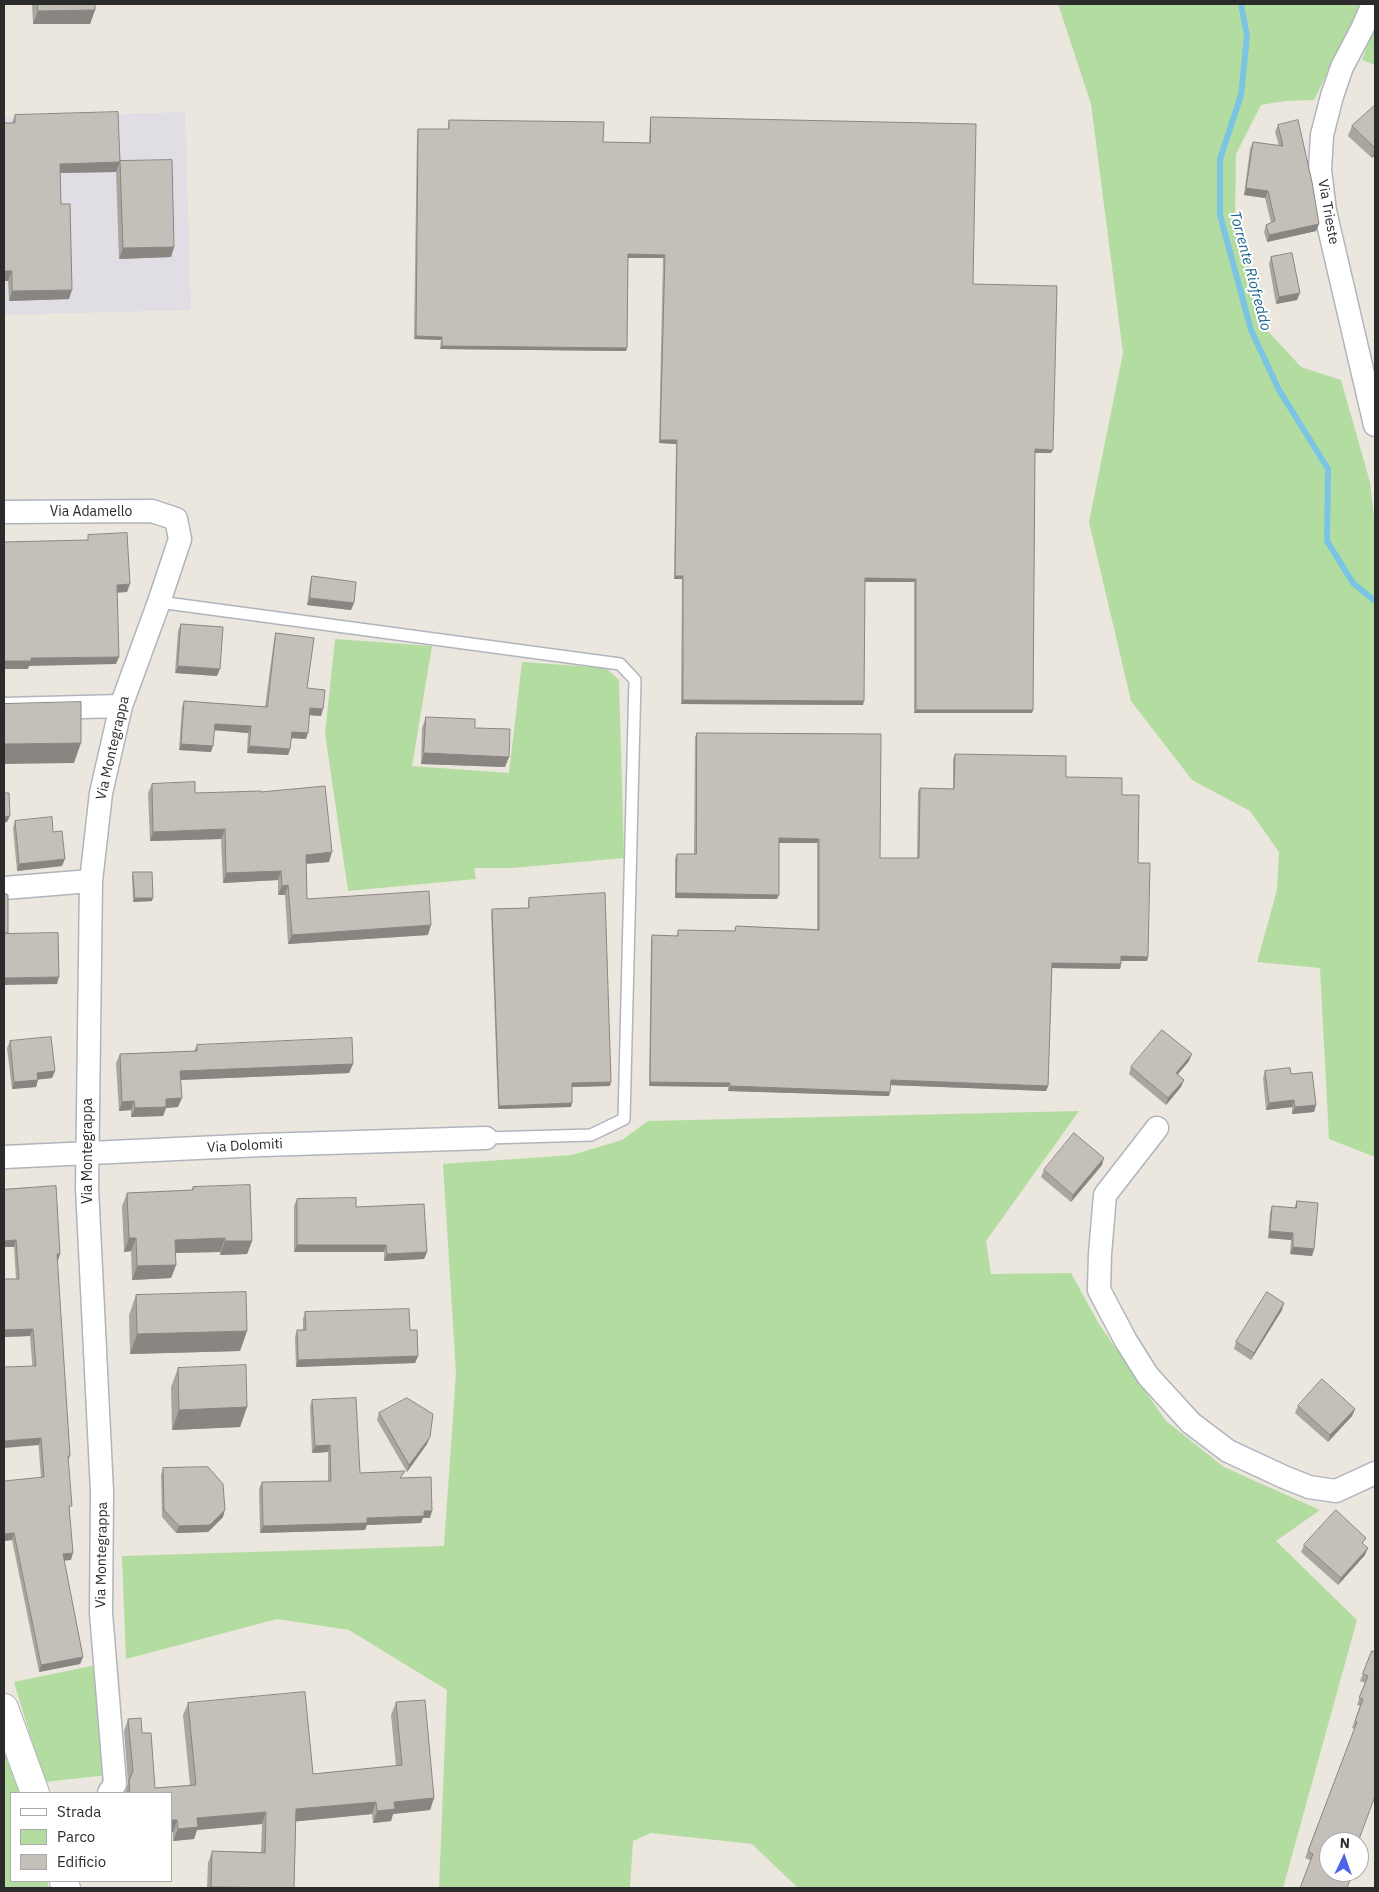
<!DOCTYPE html>
<html>
<head>
<meta charset="utf-8">
<style>
  body { margin:0 }
  #map { position:relative; width:1379px; height:1892px; overflow:hidden; background:#ebe6de; font-family:"IBM Plex Sans",sans-serif }
  canvas { display:block }
  .frame { position:absolute; inset:0; border:5px solid #2b2b2b; pointer-events:none }
  .legend { position:absolute; left:10px; top:1792px; width:162px; height:90px; box-sizing:border-box; background:#fff; border:1px solid #aaa; margin:0; padding:6px 9px; list-style:none; font-size:15px; color:#2b2b2b }
  .legend li { display:flex; align-items:center; gap:10px; height:25px }
  .legend b { width:25px; border:1px solid #aaa }
  .north { position:absolute; left:1319px; top:1832px; width:50px; height:50px; box-sizing:border-box; background:#fff; border:1px solid #aaa; border-radius:50%; rotate:3deg; font-size:14px; font-weight:700; line-height:20px; text-align:center; color:#2b2b2b }
  .north::after { content:''; display:block; margin:auto; width:18px; height:22px; background:#4d66e9; clip-path:polygon(50% 0,100% 100%,50% 72%,0 100%) }
</style>
</head>
<body>
<div id="map">
<canvas width="1379" height="1892"></canvas>
<div class="frame"></div>
<ul class="legend">
<li><b style="height:6px;background:#fff"></b>Strada</li>
<li><b style="height:14px;background:#b3dda0"></b>Parco</li>
<li><b style="height:14px;background:#c4c0b9"></b>Edificio</li>
</ul>
<div class="north">N</div>
</div>
<script>
const g = document.querySelector('canvas').getContext('2d');
g.lineJoin = 'round';
function fillPath(path, color) { g.fillStyle = color; g.fill(path, 'evenodd'); }
function strokePath(path, color, width, dash) { g.strokeStyle = color; g.lineWidth = width; g.lineCap = dash ? 'butt' : 'round'; g.setLineDash(dash || []); g.stroke(path); }
function label(font, color, halo, rows, align = 'center') {
  g.font = font + ' "IBM Plex Sans",sans-serif'; g.lineWidth = 4; g.setLineDash([]); g.textBaseline = 'middle'; g.strokeStyle = halo; g.fillStyle = color; for (const [text, x, y, turn = 0] of rows) {
    g.save(); g.translate(x, y); g.rotate((+turn || 0) * Math.PI / 180); g.textAlign = isNaN(turn) ? turn : align; if (halo) g.strokeText(text, 0, 0); g.fillText(text, 0, 0); g.restore();
  }
}
fillPath(new Path2D(`
  M 185,112 L 191,310 L 4,315 L 4,118 Z`), '#e0dee4');
fillPath(new Path2D(`
  M 1058,4 L 1359,4 L 1357,14 L 1314,100 L 1285,101 L 1261,105 L 1236,154 L 1235,218 L 1267,330 L 1301,367 L 1341,380 L 1370,482 L 1375,525 L 1375,1157 L 1329,1139 L 1320,968 L 1257,962 L 1277,890 L 1279,852 L 1250,811 L 1192,780 L 1131,701 L 1089,522 L 1123,353 L 1091,104 Z
  M 1375,26 L 1375,65 L 1362,60 Z
  M 335,639 L 432,646 L 412,766 L 509,773 L 522,662 L 606,668 L 619,680 L 624,858 L 512,868 L 474,868 L 476,879 L 348,891 L 325,733 Z
  M 1079,1111 L 986,1241 L 991,1274 L 1071,1273 L 1099,1324 L 1166,1421 L 1224,1467 L 1320,1510 L 1276,1541 L 1357,1620 L 1283,1888 L 798,1888 L 752,1844 L 651,1833 L 633,1841 L 630,1888 L 439,1888 L 447,1690 L 349,1630 L 277,1619 L 126,1659 L 122,1556 L 444,1546 L 456,1373 L 443,1164 L 572,1155 L 622,1140 L 648,1121 Z
  M 96,1665 L 108,1775 L 44,1782 L 14,1682 Z
  M 7,1752 L 20,1793 L 11,1793 L 11,1881 L 47,1881 L 49,1888 L 4,1888 L 4,1753 Z`), '#b3dda0');
strokePath(new Path2D(`
  M 1241,4 L 1247,36 L 1241,95 L 1220,159 L 1220,215 L 1251,330 L 1279,390 L 1328,469 L 1327,541 L 1353,583 L 1375,601`), '#7bc4e3', 6);
const service = new Path2D(`
  M 159,602 L 620,664 L 635,680 L 624,1119 L 591,1135 L 486,1138`);
const minor = new Path2D(`
  M 1373,4 L 1362,29 L 1342,67 L 1332,96 L 1322,135 L 1320,170 L 1325,211 L 1375,425
  M 4,512 L 152,511 L 176,519 L 180,539 L 159,602 L 121,706 L 101,793 L 91,881 L 87,1188 L 102,1492 L 101,1613 L 115,1784 L 109,1793
  M 4,709 L 121,706
  M 4,888 L 91,881
  M 1157,1128 L 1105,1195 L 1100,1254 L 1099,1290 L 1126,1341 L 1148,1376 L 1191,1423 L 1228,1451 L 1284,1477 L 1309,1487 L 1336,1491 L 1375,1473
  M 4,1157 L 262,1145 L 486,1138`);
const tertiary = new Path2D(`
  M 4,1708 L 35,1793
  M 64,1881 L 66,1888`);
strokePath(service, '#b1b4bd', 14);
strokePath(minor, '#b1b4bd', 25);
strokePath(tertiary, '#b1b4bd', 30);
strokePath(service, '#fff', 11);
strokePath(minor, '#fff', 22);
strokePath(tertiary, '#fff', 28);
fillPath(new Path2D(`
  M 32,4 L 95,4 L 95,10 L 90,24 L 33,24 Z
  M 1375,106 L 1375,155 L 1372,158 L 1348,136 L 1352,126 Z
  M 15,115 L 120,162 L 174,247 L 171,257 L 119,259 L 116,172 L 60,173 L 61,204 L 69,299 L 9,301 L 8,281 L 4,281 L 4,123 L 12,123 Z
  M 651,117 L 973,284 L 1051,453 L 1035,453 L 1033,710 L 1032,713 L 914,713 L 914,582 L 865,582 L 863,705 L 681,704 L 682,579 L 674,579 L 676,444 L 659,443 L 663,258 L 628,258 L 627,348 L 626,351 L 440,349 L 441,340 L 414,339 L 417,132 L 418,129 L 448,129 L 448,123 L 449,120 L 603,142 L 649,143 L 650,120 Z
  M 1278,125 L 1319,224 L 1316,231 L 1267,242 L 1264,232 L 1266,225 L 1271,223 L 1265,198 L 1244,195 L 1250,149 L 1253,142 L 1279,146 L 1275,132 Z
  M 1271,257 L 1297,300 L 1276,304 L 1269,264 Z
  M 312,576 L 354,603 L 351,610 L 307,605 L 310,583 Z
  M 181,624 L 217,676 L 175,673 L 178,631 Z
  M 276,633 L 307,688 L 323,709 L 321,716 L 309,715 L 306,739 L 291,738 L 290,749 L 288,755 L 247,753 L 248,733 L 214,730 L 211,752 L 179,750 L 182,707 L 184,701 L 265,707 L 274,640 Z
  M 426,717 L 475,728 L 505,767 L 421,764 L 422,728 Z
  M 697,733 L 880,858 L 917,858 L 918,792 L 920,788 L 953,789 L 953,759 L 955,754 L 1066,777 L 1122,795 L 1138,863 L 1148,957 L 1147,961 L 1121,961 L 1121,964 L 1120,969 L 1052,968 L 1048,1086 L 1046,1091 L 891,1085 L 889,1096 L 728,1091 L 728,1087 L 649,1086 L 651,940 L 652,935 L 677,936 L 678,930 L 734,931 L 736,926 L 817,929 L 817,843 L 779,843 L 777,899 L 675,898 L 675,858 L 677,854 L 694,854 L 695,737 Z
  M 152,784 L 195,793 L 261,792 L 329,862 L 306,864 L 307,899 L 428,935 L 288,944 L 285,895 L 278,895 L 278,880 L 223,883 L 221,839 L 150,841 L 148,793 Z
  M 15,821 L 53,832 L 62,866 L 17,871 L 13,828 Z
  M 133,872 L 152,901 L 133,902 L 132,876 Z
  M 529,898 L 610,1086 L 572,1087 L 571,1107 L 498,1109 L 491,912 L 492,909 L 528,908 L 528,901 Z
  M 10,1041 L 55,1071 L 52,1078 L 38,1079 L 36,1087 L 12,1089 L 7,1048 Z
  M 197,1045 L 353,1064 L 349,1073 L 181,1080 L 178,1107 L 166,1108 L 163,1116 L 131,1117 L 131,1110 L 119,1111 L 116,1063 L 120,1054 L 194,1051 Z
  M 1189,1061 L 1178,1074 L 1181,1087 L 1166,1105 L 1129,1074 L 1131,1067 Z
  M 1265,1071 L 1291,1074 L 1316,1105 L 1314,1112 L 1292,1114 L 1292,1107 L 1266,1110 L 1263,1078 Z
  M 1102,1165 L 1071,1202 L 1041,1177 L 1044,1170 Z
  M 4,1187 L 4,1189 L 58,1261 L 57,1261 L 70,1456 L 68,1461 L 71,1560 L 64,1560 L 83,1657 L 80,1664 L 39,1672 L 12,1540 L 4,1541 L 41,1477 L 30,1336 L 4,1337 L 4,1279 L 16,1279 L 14,1247 L 4,1247 Z
  M 193,1187 L 252,1241 L 247,1254 L 220,1255 L 220,1252 L 176,1253 L 176,1265 L 171,1278 L 132,1280 L 131,1251 L 124,1252 L 122,1206 L 127,1193 L 192,1190 Z
  M 297,1199 L 356,1207 L 427,1252 L 424,1259 L 384,1261 L 384,1252 L 294,1252 L 294,1206 Z
  M 1297,1201 L 1314,1249 L 1312,1256 L 1290,1254 L 1291,1240 L 1268,1238 L 1270,1213 L 1272,1206 L 1294,1208 Z
  M 136,1295 L 247,1331 L 240,1351 L 130,1354 L 129,1315 Z
  M 1282,1310 L 1251,1360 L 1234,1349 L 1236,1342 Z
  M 305,1312 L 418,1356 L 415,1363 L 296,1367 L 295,1337 L 297,1330 L 303,1330 L 303,1319 Z
  M 178,1368 L 247,1407 L 240,1427 L 172,1430 L 171,1387 Z
  M 312,1400 L 360,1473 L 402,1478 L 430,1518 L 423,1518 L 421,1523 L 367,1525 L 365,1530 L 260,1533 L 259,1489 L 262,1482 L 328,1481 L 328,1452 L 312,1453 L 310,1407 Z
  M 1298,1406 L 1355,1409 L 1352,1416 L 1328,1442 L 1295,1413 Z
  M 379,1413 L 427,1444 L 407,1472 L 377,1420 Z
  M 163,1468 L 223,1517 L 208,1532 L 176,1533 L 162,1517 L 161,1475 Z
  M 1304,1545 L 1364,1545 L 1365,1555 L 1338,1585 L 1301,1552 Z
  M 1372,1651 L 1375,1796 L 1310,1860 L 1305,1858 L 1355,1729 L 1352,1728 L 1360,1706 L 1357,1705 L 1365,1683 L 1360,1681 Z
  M 396,1702 L 434,1798 L 430,1810 L 393,1814 L 391,1821 L 373,1823 L 372,1814 L 296,1821 L 294,1888 L 207,1888 L 208,1863 L 212,1851 L 261,1852 L 262,1824 L 197,1830 L 194,1839 L 173,1841 L 171,1793 L 125,1793 L 128,1783 L 124,1731 L 128,1719 L 142,1733 L 155,1788 L 190,1785 L 183,1715 L 188,1703 L 313,1774 L 396,1766 L 391,1715 Z`), '#a9a59f');
fillPath(new Path2D(`
  M 95,10 L 90,24 L 33,24 L 38,11 Z
  M 1375,149 L 1375,155 L 1372,158 Z
  M 120,162 L 116,172 L 56,173 L 60,164 Z
  M 1246,188 L 1268,191 L 1265,198 L 1244,195 Z
  M 1319,224 L 1316,231 L 1267,242 L 1269,235 Z
  M 174,247 L 171,257 L 119,259 L 123,248 Z
  M 628,254 L 665,255 L 663,258 L 627,258 Z
  M 4,271 L 12,271 L 8,281 L 4,281 Z
  M 72,290 L 69,299 L 9,301 L 12,291 Z
  M 1300,293 L 1297,300 L 1276,304 L 1279,297 Z
  M 416,336 L 442,337 L 441,340 L 414,339 Z
  M 442,346 L 627,348 L 626,351 L 440,349 Z
  M 660,440 L 677,440 L 676,444 L 659,443 Z
  M 1035,449 L 1053,450 L 1051,453 L 1034,453 Z
  M 675,576 L 683,576 L 682,579 L 674,579 Z
  M 865,578 L 916,579 L 914,582 L 863,582 Z
  M 130,584 L 127,592 L 115,593 L 117,585 Z
  M 310,598 L 354,603 L 351,610 L 307,605 Z
  M 119,657 L 116,664 L 29,666 L 28,669 L 4,669 L 4,661 L 31,658 Z
  M 178,666 L 220,669 L 217,676 L 175,673 Z
  M 683,700 L 864,701 L 863,705 L 681,704 Z
  M 310,708 L 323,709 L 321,716 L 308,715 Z
  M 916,710 L 1033,710 L 1032,713 L 914,713 Z
  M 215,724 L 251,726 L 248,733 L 212,730 Z
  M 292,732 L 308,733 L 306,739 L 289,738 Z
  M 81,743 L 74,763 L 4,764 L 4,744 Z
  M 181,744 L 213,746 L 211,752 L 179,750 Z
  M 249,746 L 290,749 L 288,755 L 247,753 Z
  M 424,753 L 509,757 L 505,767 L 421,764 Z
  M 10,816 L 7,822 L 4,823 L 4,817 Z
  M 225,829 L 221,839 L 150,841 L 153,832 Z
  M 779,838 L 819,839 L 817,843 L 778,843 Z
  M 332,852 L 329,862 L 302,864 L 306,855 Z
  M 65,859 L 62,866 L 17,871 L 19,864 Z
  M 281,871 L 278,880 L 223,883 L 226,873 Z
  M 288,885 L 285,895 L 278,895 L 282,886 Z
  M 676,893 L 779,895 L 777,899 L 675,898 Z
  M 135,898 L 153,898 L 152,901 L 133,902 Z
  M 431,925 L 428,935 L 288,944 L 292,935 Z
  M 1121,956 L 1148,957 L 1147,961 L 1120,961 Z
  M 1052,963 L 1121,964 L 1120,969 L 1051,968 Z
  M 59,977 L 57,984 L 4,985 L 4,978 Z
  M 1192,1054 L 1189,1061 L 1173,1080 L 1176,1073 Z
  M 353,1064 L 349,1073 L 177,1080 L 180,1071 Z
  M 55,1071 L 52,1078 L 35,1080 L 37,1073 Z
  M 38,1080 L 36,1087 L 12,1089 L 14,1082 Z
  M 891,1080 L 1048,1086 L 1046,1091 L 889,1085 Z
  M 1184,1080 L 1181,1087 L 1166,1105 L 1168,1098 Z
  M 611,1082 L 610,1086 L 570,1087 L 572,1083 Z
  M 650,1082 L 730,1083 L 728,1087 L 649,1086 Z
  M 730,1086 L 890,1092 L 889,1096 L 728,1091 Z
  M 182,1098 L 178,1107 L 166,1108 L 163,1116 L 131,1117 L 135,1108 L 166,1099 Z
  M 1294,1100 L 1292,1107 L 1266,1110 L 1269,1103 Z
  M 134,1101 L 131,1110 L 119,1111 L 122,1102 Z
  M 572,1103 L 571,1107 L 498,1109 L 499,1106 Z
  M 1316,1105 L 1314,1112 L 1292,1114 L 1295,1107 Z
  M 1104,1158 L 1102,1165 L 1071,1202 L 1073,1195 Z
  M 1270,1231 L 1293,1233 L 1291,1240 L 1268,1238 Z
  M 129,1238 L 136,1238 L 131,1251 L 124,1252 Z
  M 225,1238 L 220,1252 L 170,1253 L 175,1240 Z
  M 16,1240 L 14,1247 L 4,1247 L 4,1241 Z
  M 225,1241 L 252,1241 L 247,1254 L 220,1255 Z
  M 297,1245 L 386,1245 L 384,1252 L 294,1252 Z
  M 1293,1247 L 1314,1249 L 1312,1256 L 1290,1254 Z
  M 427,1252 L 424,1259 L 384,1261 L 387,1254 Z
  M 57,1254 L 60,1254 L 58,1261 L 54,1261 Z
  M 176,1265 L 171,1278 L 132,1280 L 137,1266 Z
  M 1284,1303 L 1282,1310 L 1251,1360 L 1254,1353 Z
  M 33,1329 L 30,1336 L 4,1337 L 4,1330 Z
  M 247,1331 L 240,1351 L 130,1354 L 137,1334 Z
  M 418,1356 L 415,1363 L 296,1367 L 298,1360 Z
  M 247,1407 L 240,1427 L 172,1430 L 179,1410 Z
  M 1355,1409 L 1352,1416 L 1328,1442 L 1330,1435 Z
  M 430,1437 L 427,1444 L 407,1472 L 409,1465 Z
  M 41,1438 L 39,1445 L 4,1448 L 4,1441 Z
  M 330,1445 L 328,1452 L 312,1453 L 315,1446 Z
  M 225,1510 L 223,1517 L 208,1532 L 176,1533 L 179,1526 Z
  M 424,1511 L 432,1511 L 430,1518 L 423,1518 L 421,1523 L 367,1525 L 365,1530 L 260,1533 L 263,1526 L 367,1518 Z
  M 14,1533 L 12,1540 L 4,1541 L 4,1534 Z
  M 1368,1548 L 1365,1555 L 1338,1585 L 1341,1578 Z
  M 73,1553 L 71,1560 L 60,1561 L 63,1554 Z
  M 83,1657 L 80,1664 L 39,1672 L 41,1665 Z
  M 434,1798 L 430,1810 L 393,1814 L 391,1821 L 373,1823 L 377,1811 L 394,1802 Z
  M 376,1802 L 372,1814 L 291,1822 L 296,1809 Z
  M 266,1812 L 262,1824 L 197,1830 L 194,1839 L 173,1841 L 178,1829 L 197,1818 Z
  M 171,1820 L 177,1820 L 173,1832 L 171,1832 Z
  M 211,1887 L 267,1888 L 210,1888 Z`), '#898682');
const building = new Path2D(`
  M 38,4 L 95,4 L 95,10 L 38,11 Z
  M 1374,106 L 1375,106 L 1375,148 L 1352,126 Z
  M 118,112 L 120,162 L 60,164 L 61,204 L 70,204 L 72,290 L 12,291 L 12,271 L 4,271 L 4,123 L 15,123 L 15,115 Z
  M 651,117 L 976,124 L 973,284 L 1057,286 L 1053,450 L 1035,449 L 1033,710 L 916,710 L 916,579 L 865,578 L 864,701 L 683,700 L 683,576 L 675,576 L 677,440 L 660,440 L 665,255 L 628,254 L 627,348 L 442,346 L 442,337 L 416,336 L 418,129 L 449,129 L 449,120 L 604,122 L 603,142 L 650,143 Z
  M 1298,120 L 1312,182 L 1319,224 L 1269,235 L 1266,225 L 1275,221 L 1268,191 L 1246,188 L 1253,142 L 1283,146 L 1278,125 Z
  M 172,160 L 174,247 L 123,248 L 120,161 Z
  M 1292,253 L 1300,293 L 1279,297 L 1271,257 Z
  M 127,533 L 130,584 L 117,585 L 119,657 L 31,658 L 31,661 L 4,661 L 4,542 L 88,540 L 88,535 Z
  M 312,576 L 356,582 L 354,603 L 310,598 Z
  M 181,624 L 223,627 L 220,669 L 178,666 Z
  M 276,633 L 314,638 L 307,688 L 325,690 L 323,709 L 310,708 L 308,733 L 292,732 L 290,749 L 249,746 L 251,726 L 215,724 L 213,746 L 181,744 L 184,701 L 267,707 Z
  M 81,702 L 81,743 L 4,744 L 4,704 Z
  M 426,717 L 475,719 L 475,728 L 510,729 L 509,757 L 424,753 Z
  M 697,733 L 881,734 L 880,858 L 919,858 L 920,788 L 954,789 L 955,754 L 1066,756 L 1066,777 L 1122,778 L 1122,795 L 1139,795 L 1138,863 L 1150,863 L 1148,957 L 1121,956 L 1121,964 L 1052,963 L 1048,1086 L 891,1080 L 890,1092 L 730,1086 L 730,1083 L 650,1082 L 652,935 L 678,936 L 678,930 L 735,931 L 736,926 L 819,930 L 819,839 L 779,838 L 779,895 L 676,893 L 677,854 L 696,854 Z
  M 195,782 L 195,793 L 261,791 L 261,792 L 325,786 L 332,852 L 306,855 L 307,899 L 429,891 L 431,925 L 292,935 L 288,885 L 282,886 L 281,871 L 226,873 L 225,829 L 153,832 L 152,784 Z
  M 4,793 L 9,793 L 10,816 L 4,817 Z
  M 52,817 L 53,832 L 62,831 L 65,859 L 19,864 L 15,821 Z
  M 133,872 L 152,872 L 153,898 L 135,898 Z
  M 4,893 L 8,895 L 8,933 L 4,933 Z
  M 605,893 L 611,1082 L 572,1083 L 572,1103 L 499,1106 L 492,909 L 529,908 L 529,898 Z
  M 58,933 L 59,977 L 4,978 L 4,934 Z
  M 1162,1030 L 1192,1054 L 1176,1073 L 1184,1080 L 1168,1098 L 1131,1067 Z
  M 51,1037 L 55,1071 L 37,1073 L 38,1080 L 14,1082 L 10,1041 Z
  M 352,1038 L 353,1064 L 180,1071 L 182,1098 L 166,1099 L 166,1107 L 135,1108 L 134,1101 L 122,1102 L 120,1054 L 197,1051 L 197,1045 Z
  M 1290,1068 L 1291,1074 L 1312,1072 L 1316,1105 L 1295,1107 L 1294,1100 L 1269,1103 L 1265,1071 Z
  M 1074,1133 L 1104,1158 L 1073,1195 L 1044,1170 Z
  M 250,1185 L 252,1241 L 225,1241 L 225,1238 L 175,1240 L 176,1265 L 137,1266 L 136,1238 L 129,1238 L 127,1193 L 193,1190 L 193,1187 Z
  M 56,1186 L 60,1254 L 57,1254 L 70,1456 L 68,1456 L 72,1506 L 69,1506 L 73,1553 L 63,1554 L 83,1657 L 41,1665 L 14,1533 L 4,1534 L 4,1481 L 44,1477 L 41,1438 L 4,1441 L 4,1367 L 36,1366 L 33,1329 L 4,1330 L 4,1279 L 19,1279 L 16,1240 L 4,1241 L 4,1187 L 4,1189 Z
  M 356,1198 L 356,1207 L 424,1204 L 427,1252 L 387,1254 L 386,1245 L 297,1245 L 297,1199 Z
  M 1297,1201 L 1318,1203 L 1314,1249 L 1293,1247 L 1293,1233 L 1270,1231 L 1272,1206 L 1296,1208 Z
  M 246,1292 L 247,1331 L 137,1334 L 136,1295 Z
  M 1267,1292 L 1284,1303 L 1254,1353 L 1236,1342 Z
  M 409,1309 L 410,1330 L 417,1330 L 418,1356 L 298,1360 L 297,1330 L 306,1330 L 305,1312 Z
  M 246,1365 L 247,1407 L 179,1410 L 178,1368 Z
  M 1322,1379 L 1355,1409 L 1330,1435 L 1298,1406 Z
  M 356,1398 L 360,1473 L 405,1471 L 400,1478 L 431,1477 L 432,1511 L 424,1511 L 424,1516 L 367,1518 L 367,1523 L 263,1526 L 262,1482 L 331,1481 L 330,1445 L 315,1446 L 312,1400 Z
  M 407,1398 L 433,1414 L 430,1437 L 409,1465 L 379,1413 Z
  M 208,1467 L 223,1484 L 225,1510 L 210,1525 L 179,1526 L 164,1510 L 163,1468 Z
  M 1336,1510 L 1366,1538 L 1362,1543 L 1368,1548 L 1341,1578 L 1304,1545 Z
  M 1372,1651 L 1375,1652 L 1375,1796 L 1358,1842 L 1329,1842 L 1329,1872 L 1353,1872 L 1347,1888 L 1300,1888 L 1313,1854 L 1308,1851 L 1357,1722 L 1355,1721 L 1363,1699 L 1359,1698 L 1368,1676 L 1363,1674 Z
  M 305,1692 L 313,1774 L 402,1765 L 396,1702 L 425,1700 L 434,1798 L 394,1802 L 395,1809 L 377,1811 L 376,1802 L 296,1809 L 294,1888 L 211,1887 L 212,1851 L 265,1853 L 266,1812 L 197,1818 L 198,1827 L 178,1829 L 177,1820 L 171,1820 L 171,1793 L 128,1793 L 128,1791 L 130,1791 L 129,1781 L 133,1771 L 128,1719 L 141,1718 L 142,1733 L 151,1733 L 155,1788 L 196,1785 L 188,1703 Z`);
fillPath(building, '#c4c0b9');
strokePath(building, '#898682', 1);
label('14px', '#2b2b2b', '#fff', [
  ["Via Trieste",1328,212,80],
  ["Via Adamello",91,512],
  ["Via Montegrappa",113,748,-77],
  ["Via Dolomiti",245,1146,-3],
  ["Via Montegrappa",88,1151,-90],
  ["Via Montegrappa",102,1555,-89]
]);
label('italic 15px', '#1a638f', '#fff', [
  ["Torrente Riofreddo",1250,271,75]
]);
</script>
</body>
</html>
